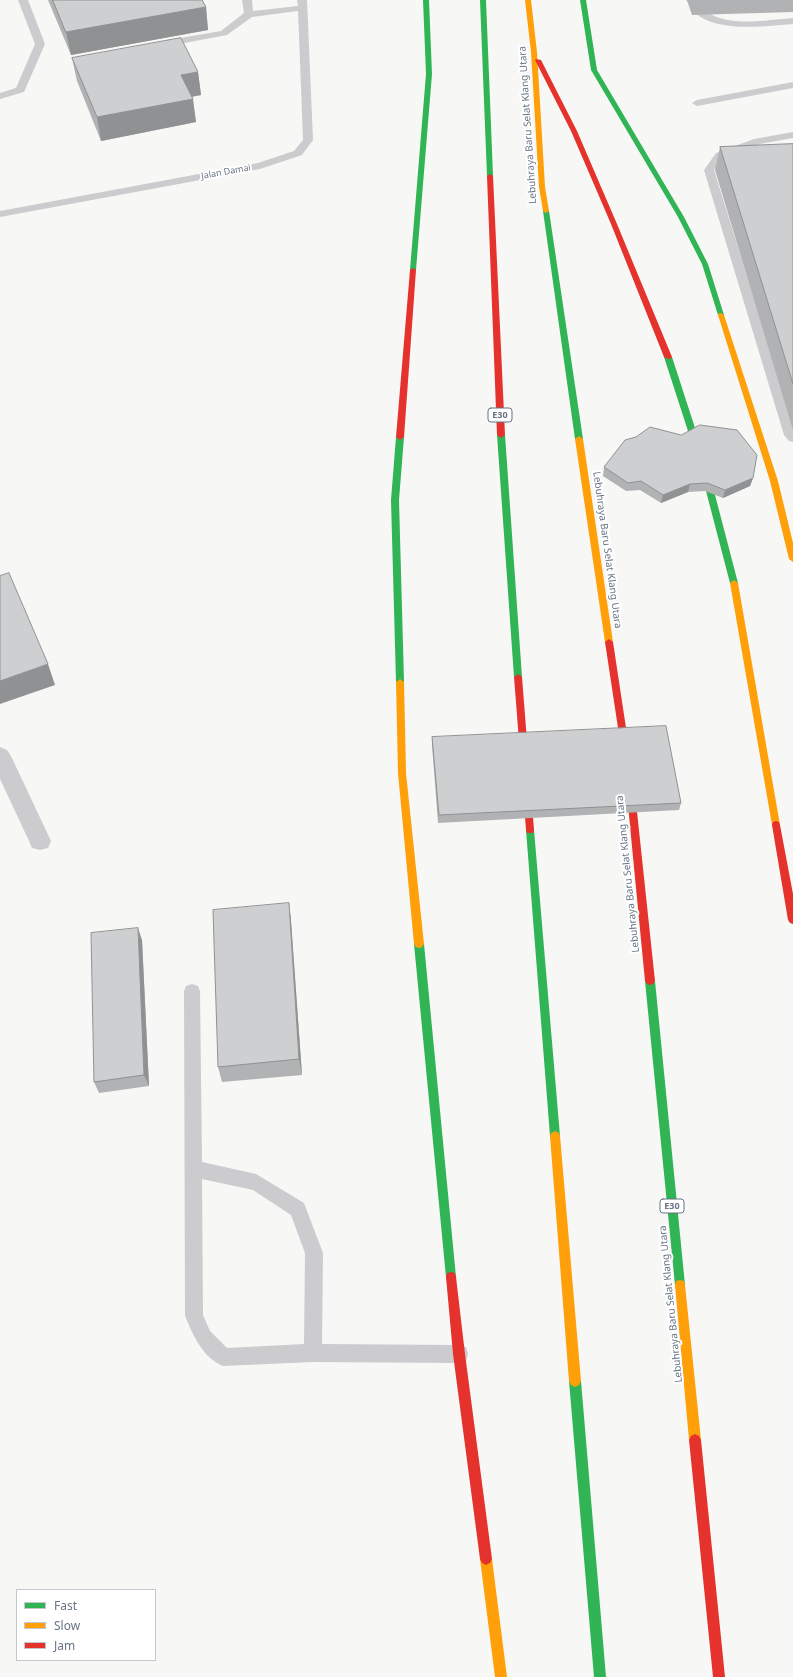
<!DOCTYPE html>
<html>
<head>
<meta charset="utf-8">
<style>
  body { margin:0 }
  #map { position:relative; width:793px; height:1677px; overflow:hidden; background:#f7f7f6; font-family:"Noto Sans",sans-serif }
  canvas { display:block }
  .legend { position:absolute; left:16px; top:1589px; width:140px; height:72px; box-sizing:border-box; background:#fff; border:1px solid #c3c7ce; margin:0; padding:5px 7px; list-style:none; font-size:12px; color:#687485 }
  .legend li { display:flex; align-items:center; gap:8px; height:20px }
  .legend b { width:20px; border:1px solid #c3c7ce }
</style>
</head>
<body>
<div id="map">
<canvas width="793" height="1677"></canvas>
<ul class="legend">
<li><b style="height:5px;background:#30b455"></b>Fast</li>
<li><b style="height:5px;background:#ff9f0a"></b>Slow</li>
<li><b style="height:5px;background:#e5322d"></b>Jam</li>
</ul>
</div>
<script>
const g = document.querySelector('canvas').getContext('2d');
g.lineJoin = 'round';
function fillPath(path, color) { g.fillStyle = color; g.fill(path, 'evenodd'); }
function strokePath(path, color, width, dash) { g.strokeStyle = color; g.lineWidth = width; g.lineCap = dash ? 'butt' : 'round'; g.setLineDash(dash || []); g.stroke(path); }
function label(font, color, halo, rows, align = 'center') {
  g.font = font + ' "Noto Sans",sans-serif'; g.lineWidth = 4; g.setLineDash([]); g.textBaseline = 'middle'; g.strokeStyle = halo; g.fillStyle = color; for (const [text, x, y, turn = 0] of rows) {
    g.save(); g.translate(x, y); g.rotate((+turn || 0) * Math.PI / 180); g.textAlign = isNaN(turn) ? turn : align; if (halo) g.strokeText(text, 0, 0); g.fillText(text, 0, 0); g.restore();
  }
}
fillPath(new Path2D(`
  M 18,0 L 28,0 L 45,44 L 24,92 L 0,99 L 0,93 L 16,88 L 35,44 Z
  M 242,0 L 252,0 L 253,11 L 298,6 L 297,0 L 307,0 L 313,140 L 302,155 L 260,169 L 0,217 L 0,211 L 258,163 L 294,151 L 303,140 L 298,11 L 252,17 L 227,35 L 163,47 L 158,44 L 163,41 L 221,31 L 244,13 Z
  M 686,0 L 696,0 C 715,31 762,20 793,18 L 793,24 C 765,26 718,33 695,13 C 691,10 689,4 686,0 Z
  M 793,82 L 793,88 L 697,106 L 692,103 L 697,100 Z
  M 793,132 L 793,138 L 760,144 L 724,157 L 714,170 L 793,425 L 793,442 L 789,441 L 784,435 L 704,170 L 716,153 L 754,139 Z
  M 192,984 L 198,986 L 200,991 L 202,1162 L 256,1174 L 304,1203 L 323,1253 L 322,1344 L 459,1345 L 466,1347 L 468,1354 L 466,1361 L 459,1363 L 313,1362 L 223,1366 C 203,1358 193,1335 185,1316 L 184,991 L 186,986 ZM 202,1179 L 253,1190 L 291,1215 L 305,1253 L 304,1344 L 227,1348 L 210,1331 L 203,1315 Z`), '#ccccce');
fillPath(new Path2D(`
  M 0,747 L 7,750 L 11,756 L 51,841 L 48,848 L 40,850 L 32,848 L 29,841 L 0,779 Z`), '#ccccce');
fillPath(new Path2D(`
  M 423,0 L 429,0 L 432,74 L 416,270 L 413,272 L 410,270 L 426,74 Z
  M 480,0 L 486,0 L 493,176 L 490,178 L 487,176 Z
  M 580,0 L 586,0 L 597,70 L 684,217 L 708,264 L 724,315 L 723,317 L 721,317 L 718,315 L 702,264 L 678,217 L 591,70 Z
  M 546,209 L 549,211 L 583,439 L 579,442 L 575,439 L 543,211 Z
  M 666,355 L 668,355 L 672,357 L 708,468 L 738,583 L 734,586 L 730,583 L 700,468 L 664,357 Z
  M 501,432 L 505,435 L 522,677 L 518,680 L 514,677 L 497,435 Z
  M 400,434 L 404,437 L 399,500 L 404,682 L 400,685 L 396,682 L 391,500 L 396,437 Z
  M 530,826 L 533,827 L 534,830 L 560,1136 L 559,1139 L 555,1141 L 551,1139 L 550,1136 L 526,830 L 527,827 Z
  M 419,940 L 422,941 L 424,944 L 456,1277 L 455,1281 L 451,1282 L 447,1281 L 446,1277 L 414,944 L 416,941 Z
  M 650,977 L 653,978 L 655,981 L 685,1285 L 684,1289 L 680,1290 L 676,1289 L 675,1285 L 645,981 L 647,978 Z
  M 575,1375 L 579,1377 L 581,1381 L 606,1677 L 594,1677 L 569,1381 L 571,1377 Z`), '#30b455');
fillPath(new Path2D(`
  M 525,0 L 531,0 L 537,52 L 545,187 L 549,211 L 546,213 L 543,211 L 539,187 L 531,52 Z
  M 719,313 L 721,313 L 724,315 L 778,481 L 793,543 L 793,562 L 789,559 L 770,481 L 718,315 Z
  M 579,436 L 583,439 L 613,642 L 609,645 L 605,642 L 575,439 Z
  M 734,580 L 738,583 L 780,825 L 779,828 L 773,828 L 772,825 L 730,583 Z
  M 400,679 L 404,682 L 406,773 L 424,944 L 422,947 L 419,948 L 416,947 L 414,944 L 398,773 L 396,682 Z
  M 555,1131 L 559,1133 L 560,1136 L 581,1381 L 579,1385 L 575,1387 L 571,1385 L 569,1381 L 550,1136 L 551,1133 Z
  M 680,1280 L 684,1281 L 685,1285 L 701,1440 L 699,1444 L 695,1446 L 691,1444 L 689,1440 L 675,1285 L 676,1281 Z
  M 486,1553 L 490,1555 L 492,1559 L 507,1677 L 495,1677 L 480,1559 L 482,1555 Z`), '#ff9f0a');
fillPath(new Path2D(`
  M 536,59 L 541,60 L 577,131 L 617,224 L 672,357 L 670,359 L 668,359 L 664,357 L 611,224 L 571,131 L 535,60 Z
  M 490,174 L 493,176 L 505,435 L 501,438 L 497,435 L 487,176 Z
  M 413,268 L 416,270 L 404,437 L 400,440 L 396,437 L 410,270 Z
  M 609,639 L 613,642 L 633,774 L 655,981 L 653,984 L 650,985 L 647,984 L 645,981 L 625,774 L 605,642 Z
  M 518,674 L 522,677 L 534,830 L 533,833 L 527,833 L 526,830 L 514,677 Z
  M 776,821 L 779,822 L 780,825 L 793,894 L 793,924 L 790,923 L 788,920 L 772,825 L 773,822 Z
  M 451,1272 L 455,1273 L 456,1277 L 465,1354 L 492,1559 L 490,1563 L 486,1565 L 482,1563 L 480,1559 L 453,1354 L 446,1277 L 447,1273 Z
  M 695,1434 L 699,1436 L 701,1440 L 725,1677 L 713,1677 L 689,1440 L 691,1436 Z`), '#e5322d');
fillPath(new Path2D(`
  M 48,0 L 202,0 L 206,7 L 208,30 L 71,55 Z
  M 687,0 L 793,0 L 793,12 L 692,15 Z
  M 72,58 L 198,72 L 201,95 L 192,97 L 196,122 L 101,141 L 77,81 Z
  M 793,144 L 793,430 L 715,170 L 720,147 Z
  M 636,437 L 753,478 L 750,486 L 723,498 L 705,491 L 688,492 L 661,503 L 640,490 L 626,491 L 603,476 L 604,467 Z
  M 432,737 L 681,803 L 679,810 L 438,823 L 432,745 Z
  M 289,903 L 291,921 L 302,1075 L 222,1082 L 218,1067 Z
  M 142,940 L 149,1086 L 99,1093 L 94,1082 Z`), '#b1b2b3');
fillPath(new Path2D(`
  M 206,7 L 208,30 L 71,55 L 66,32 Z
  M 198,72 L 201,95 L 184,98 L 181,75 Z
  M 193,99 L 196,122 L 101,141 L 97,117 Z
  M 753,478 L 750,486 L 723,498 L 725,490 Z
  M 690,484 L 688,492 L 661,503 L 663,495 Z
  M 48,664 L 55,685 L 0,704 L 0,681 Z
  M 289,903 L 291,921 L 302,1075 L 299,1059 Z
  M 138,928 L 142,940 L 149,1086 L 144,1075 Z`), '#909192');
const building = new Path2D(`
  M 53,0 L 202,0 L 206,7 L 66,32 Z
  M 181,38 L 198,72 L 181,75 L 193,99 L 97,117 L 72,58 Z
  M 793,144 L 793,384 L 720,147 Z
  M 700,425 L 737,430 L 757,455 L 753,478 L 725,490 L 707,483 L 690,484 L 663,495 L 641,481 L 628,483 L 604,467 L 625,440 L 636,437 L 650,427 L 681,435 Z
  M 9,573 L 48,664 L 0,681 L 0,576 Z
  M 666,726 L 681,803 L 439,815 L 432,737 Z
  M 289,903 L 299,1059 L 218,1067 L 213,910 Z
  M 138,928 L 144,1075 L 94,1082 L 91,933 Z`);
fillPath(building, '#cecfd0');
strokePath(building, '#909192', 1);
label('9px', '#687485', '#fff', [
  ["Jalan Damai",226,172,-10]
]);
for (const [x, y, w] of [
  [500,415,24],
  [672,1206,24]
]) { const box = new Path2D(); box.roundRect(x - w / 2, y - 7, w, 14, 3); g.fillStyle = '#fff'; g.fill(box); strokePath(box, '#687485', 1); }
label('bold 9px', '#687485', null, [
  ["E30",500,415],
  ["E30",672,1206]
]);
label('10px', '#687485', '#fff', [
  ["Lebuhraya Baru Selat Klang Utara",528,125,-94],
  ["Lebuhraya Baru Selat Klang Utara",607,550,82],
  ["Lebuhraya Baru Selat Klang Utara",628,874,-96],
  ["Lebuhraya Baru Selat Klang Utara",671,1304,-96]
]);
</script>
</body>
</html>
